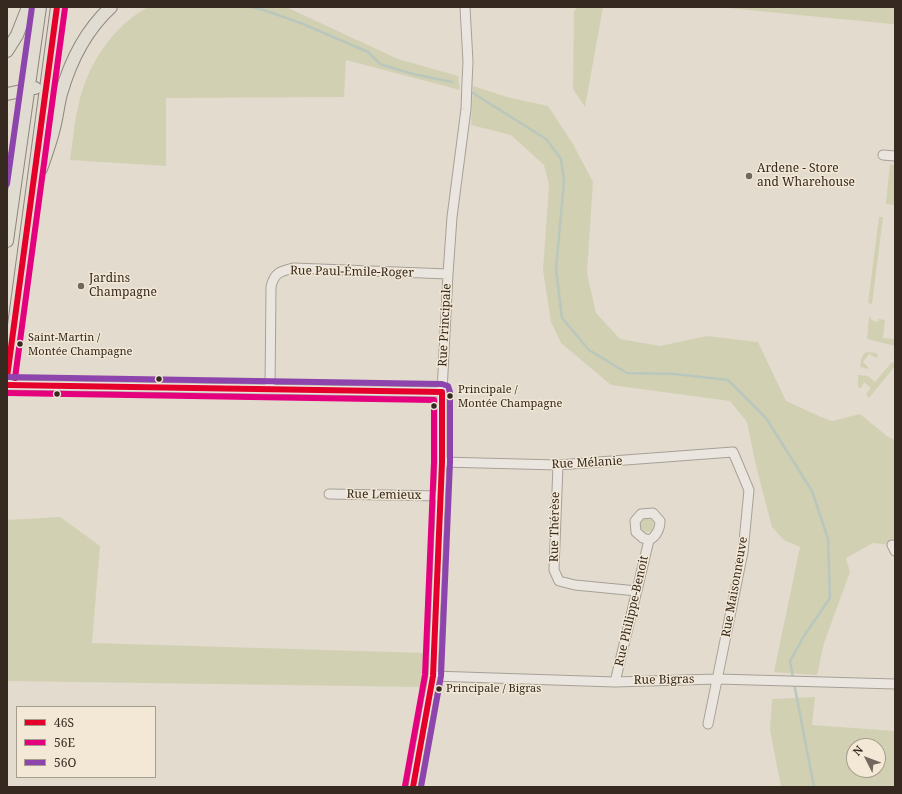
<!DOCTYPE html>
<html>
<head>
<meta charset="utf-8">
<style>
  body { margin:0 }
  #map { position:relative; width:902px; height:794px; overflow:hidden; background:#e2dbce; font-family:"Noto Serif",serif }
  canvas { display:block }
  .frame { position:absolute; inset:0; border:8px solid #352920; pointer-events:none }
  .legend { position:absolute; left:16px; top:706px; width:140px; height:72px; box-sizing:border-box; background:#f2e8d5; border:1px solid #a69c8d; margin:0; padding:5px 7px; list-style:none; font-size:12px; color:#352920 }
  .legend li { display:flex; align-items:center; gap:8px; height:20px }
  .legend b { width:20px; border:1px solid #a69c8d }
  .north { position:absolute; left:846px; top:738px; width:40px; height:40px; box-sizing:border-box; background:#f2e8d5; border:1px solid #a69c8d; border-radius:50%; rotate:312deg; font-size:11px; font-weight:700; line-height:16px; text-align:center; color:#352920 }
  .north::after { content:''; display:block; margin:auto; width:14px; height:18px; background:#72675d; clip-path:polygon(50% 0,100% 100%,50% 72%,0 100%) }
</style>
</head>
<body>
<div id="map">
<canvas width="902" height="794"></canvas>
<div class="frame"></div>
<ul class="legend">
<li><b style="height:5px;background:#e4002b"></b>46S</li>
<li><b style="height:5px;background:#e5007d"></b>56E</li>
<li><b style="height:5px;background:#8e44ad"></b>56O</li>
</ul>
<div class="north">N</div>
</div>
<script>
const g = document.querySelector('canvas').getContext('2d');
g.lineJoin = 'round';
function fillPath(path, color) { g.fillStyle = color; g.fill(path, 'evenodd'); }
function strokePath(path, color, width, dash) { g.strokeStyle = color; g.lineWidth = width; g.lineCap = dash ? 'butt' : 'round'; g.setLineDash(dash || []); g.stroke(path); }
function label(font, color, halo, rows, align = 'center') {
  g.font = font + ' "Noto Serif",serif'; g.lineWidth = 3; g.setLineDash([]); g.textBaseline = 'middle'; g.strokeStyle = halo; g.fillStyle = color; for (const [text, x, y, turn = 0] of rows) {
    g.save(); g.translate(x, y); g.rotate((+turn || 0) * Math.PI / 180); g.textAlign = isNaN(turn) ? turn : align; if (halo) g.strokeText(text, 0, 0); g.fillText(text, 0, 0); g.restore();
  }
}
fillPath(new Path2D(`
  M 148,7 L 286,7 L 398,59 L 458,76 L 460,90 L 346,60 L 344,97 L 166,98 L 166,166 L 70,160 C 73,142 74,121 79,103 C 88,64 112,27 148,7 Z
  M 577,7 L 603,7 L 585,107 L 573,89 L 574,12 Z
  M 717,7 L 895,7 L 895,25 L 892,24 Z
  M 473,86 L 507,97 L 548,106 L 573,144 L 593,182 L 587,273 L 596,313 L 620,339 L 660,346 L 707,336 L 758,342 L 786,401 L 821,417 L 832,421 L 860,414 L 888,437 L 895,440 L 895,543 L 892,545 L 873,543 L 846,558 L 850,572 L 824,643 L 817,675 L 774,672 L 800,547 L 784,540 L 772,527 L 756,466 L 747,422 L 730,401 L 611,385 L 561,343 L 551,322 L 543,270 L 549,185 L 544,165 L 511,135 L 471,125 Z
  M 890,164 L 895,165 L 894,205 L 886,204 Z
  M 879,217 L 883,217 L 872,304 L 868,303 Z
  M 869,317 L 871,317 L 871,320 L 878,322 L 878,319 L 885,320 L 883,338 L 895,339 L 895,346 L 867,339 Z
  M 866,352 L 876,353 L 878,355 L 876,358 L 869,354 L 863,362 L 868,367 L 868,369 L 860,367 C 861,361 861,356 866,352 Z
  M 892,362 L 895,364 L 895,366 L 869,398 L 866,394 L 871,388 L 864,382 L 861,388 L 858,387 L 858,375 L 868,376 L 875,382 Z
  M 60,517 L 100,546 L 92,643 L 427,653 L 423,687 L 7,681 L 7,520 Z
  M640 525a7 7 0 1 1 14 0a7 7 0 1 1-14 0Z
  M 815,697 L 812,725 L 895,731 L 895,787 L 781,787 L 770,730 L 772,699 ZM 854,746 L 878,746 L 878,770 L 854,770 Z`), '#d2d0b2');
strokePath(new Path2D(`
  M 251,7 L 267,11 L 303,24 L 368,52 L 380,64 L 413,74 L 452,82
  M 473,93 L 546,139 L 561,159 L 564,181 L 556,269 L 562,318 L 589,350 L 627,373 L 674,374 L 728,380 L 766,418 L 812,491 L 828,539 L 830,598 L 804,636 L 790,661 L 793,678
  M 794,683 L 814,787`), '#b9c7bd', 2.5);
const minor = new Path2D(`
  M 883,155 L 895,156
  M 7,385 L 442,392
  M 270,389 L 271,287 C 274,273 280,271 294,268 L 448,274
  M 442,462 L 558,465 L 733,452 L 749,490 L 743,552 L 708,724
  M 558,465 L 554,570 L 559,581 L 575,585 L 637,591
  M 329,494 L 440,496
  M 892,545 L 895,551
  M 433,676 L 615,682 L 717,679 L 895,684
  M 615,682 L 649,540 C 656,537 660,529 660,521 L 653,513 L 641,514 L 635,521 L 636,532 L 643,538 L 649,540
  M 413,787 L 433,676 L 442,462 L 442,392 L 448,274 L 452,217 L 466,109 L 467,83 L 468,62 L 465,7`);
const major = new Path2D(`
  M 7,51 L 17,35 L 28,7
  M 7,94 L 35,88
  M 7,159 L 13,182
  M 41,169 C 46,155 51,141 54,128 C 57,117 58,105 61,94 C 70,62 86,30 111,7
  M 7,241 L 40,7
  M 7,377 L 57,7`);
strokePath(minor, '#a7a097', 11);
strokePath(major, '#8d867e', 14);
strokePath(minor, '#eae6df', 9);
strokePath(major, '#e1dcd1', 12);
strokePath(new Path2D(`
  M 7,377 L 57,7
  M 7,385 L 442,392 L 442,462 L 433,676 L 413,787`), '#e4002b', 6);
strokePath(new Path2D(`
  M 15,378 L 65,8
  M 7,393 L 434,400 L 434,462 L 425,675 L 405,786`), '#e5007d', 6);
strokePath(new Path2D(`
  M 7,184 L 32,7
  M 7,377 L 442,384 L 448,386 L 450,392 L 450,462 L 441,676 L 421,787`), '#8e44ad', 6);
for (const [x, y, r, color] of [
  [749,176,4,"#72675d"],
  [81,286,4,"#72675d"],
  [20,344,3.5,"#352920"],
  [159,379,3.5,"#352920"],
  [57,394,3.5,"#352920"],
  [450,396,3.5,"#352920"],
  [434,406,3.5,"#352920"],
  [439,689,3.5,"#352920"]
]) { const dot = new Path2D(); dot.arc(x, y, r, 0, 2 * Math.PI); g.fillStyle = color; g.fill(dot); strokePath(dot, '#f2e8d5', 1.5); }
label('11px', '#352920', '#f2e8d5', [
  ["Saint-Martin /",28,338],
  ["Montée Champagne",28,352],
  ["Principale /",458,390],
  ["Montée Champagne",458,404],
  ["Principale / Bigras",446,689]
], 'left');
label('12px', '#352920', '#f2e8d5', [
  ["Ardene - Store",757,169],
  ["and Wharehouse",757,183],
  ["Jardins",89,279],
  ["Champagne",89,293]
], 'left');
label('12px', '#352920', '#f2e8d5', [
  ["Rue Paul-Émile-Roger",352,272,1],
  ["Rue Principale",445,325,-87],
  ["Rue Mélanie",587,463,-3],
  ["Rue Lemieux",384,495,1],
  ["Rue Thérèse",555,527,-89],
  ["Rue Maisonneuve",735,587,-80],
  ["Rue Philippe-Benoit",632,611,-77],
  ["Rue Bigras",664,680,-1]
]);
</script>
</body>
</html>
